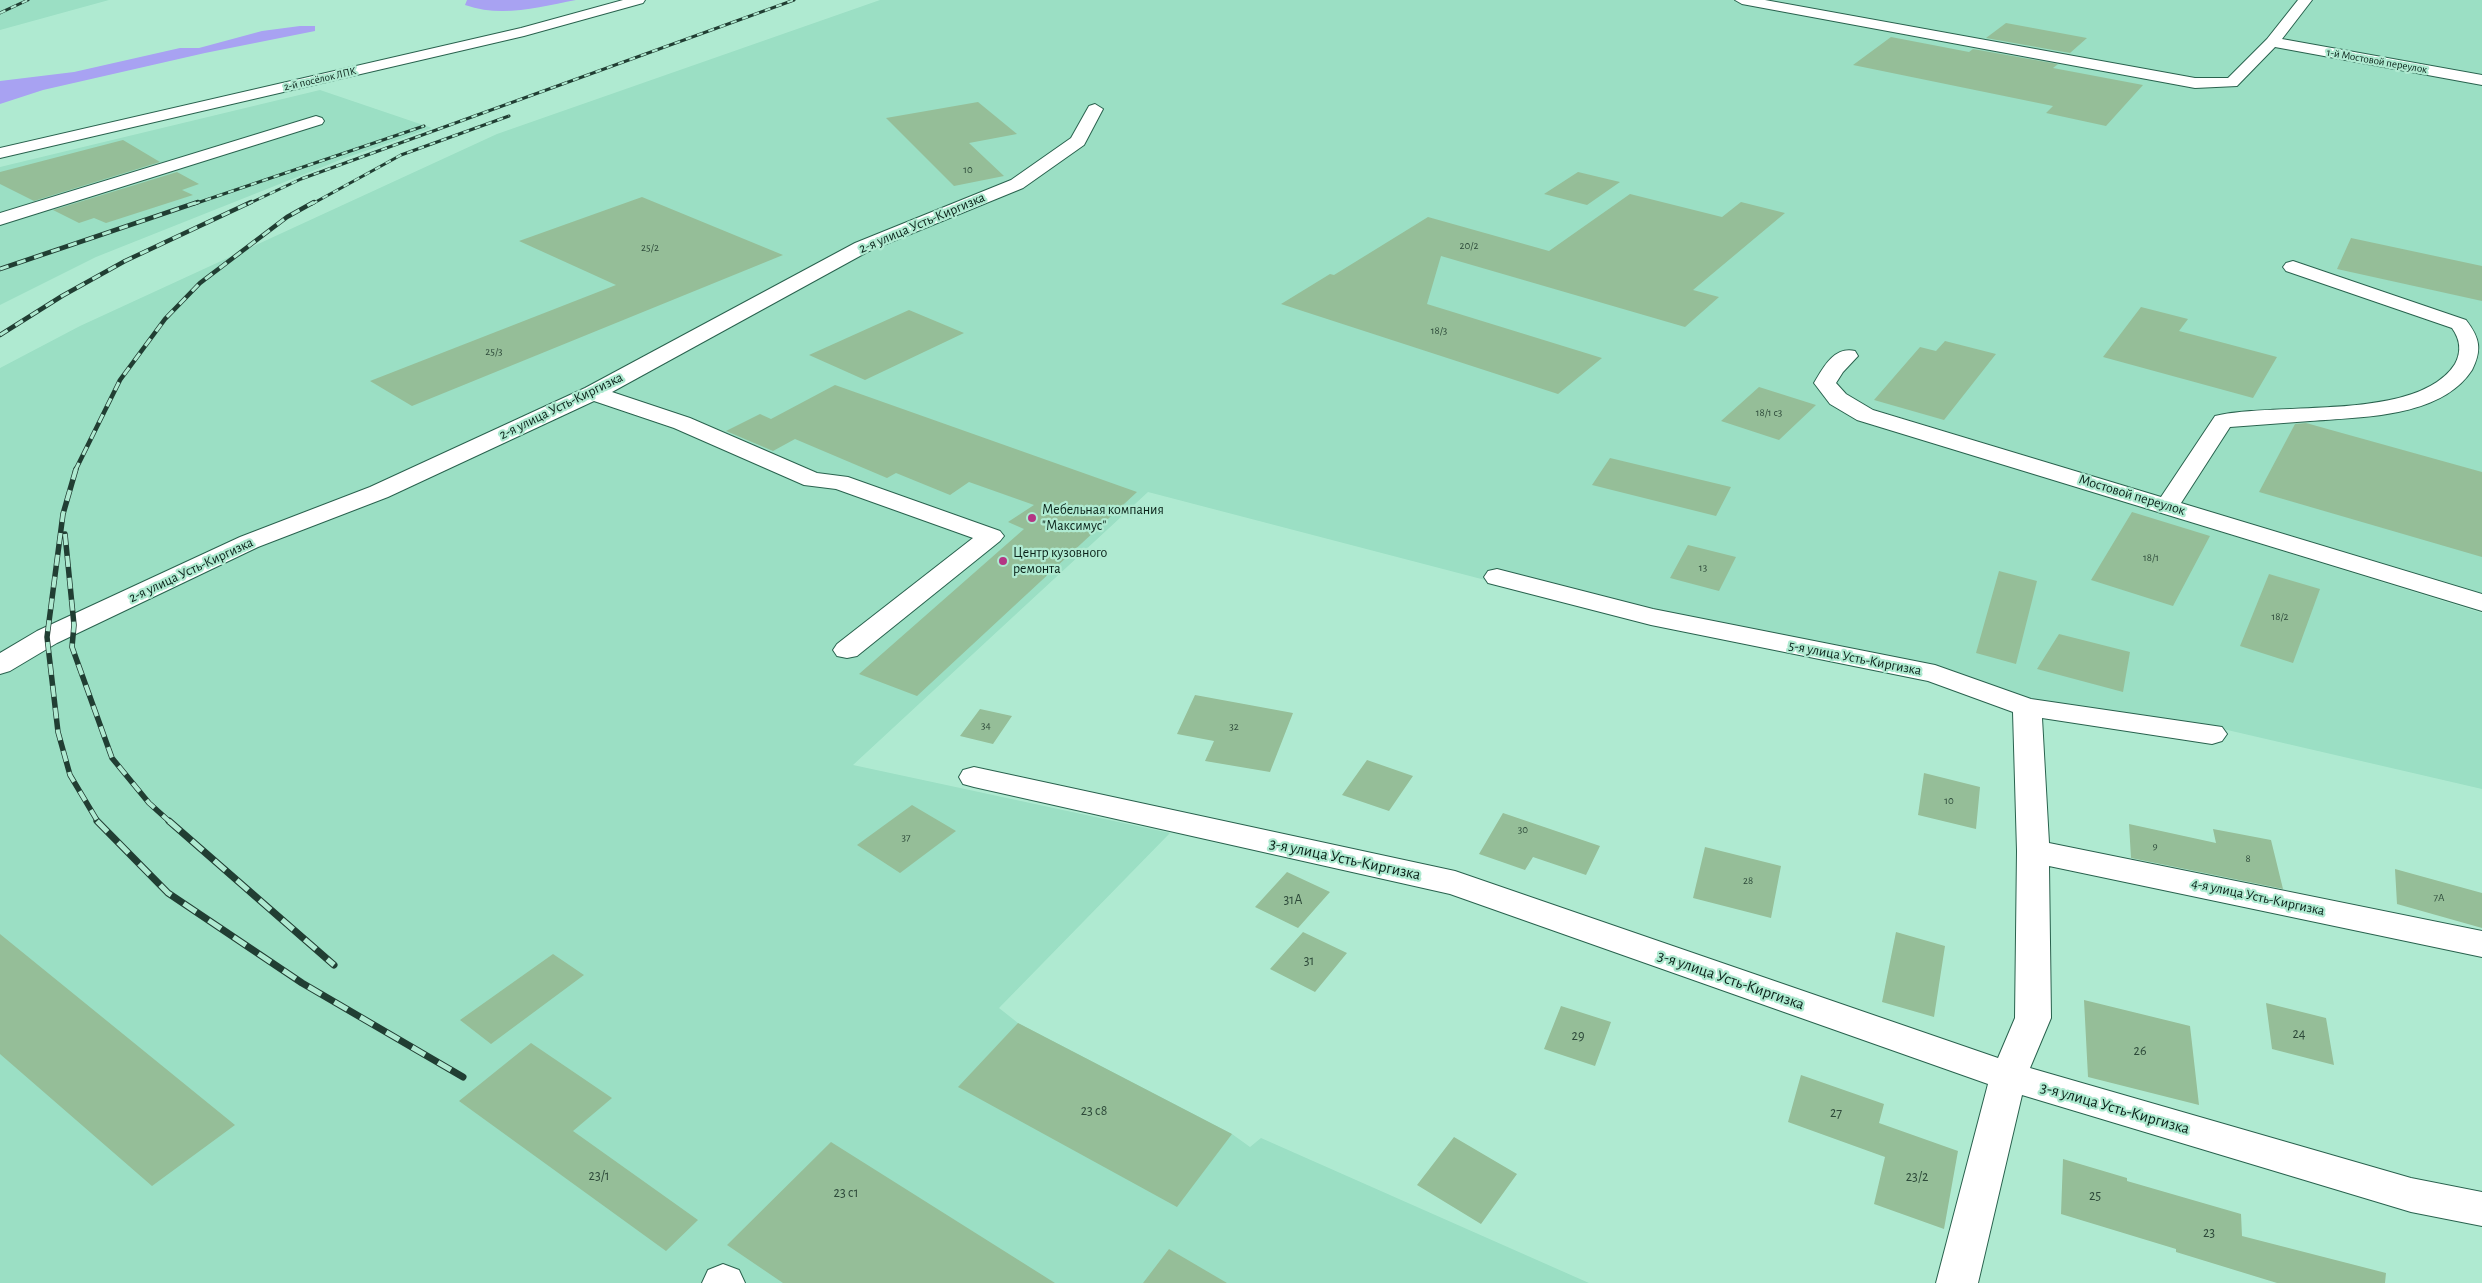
<!DOCTYPE html>
<html>
<head>
<meta charset="utf-8">
<style>
  body { margin:0 }
  canvas { display:block; background:#afead1 }
</style>
</head>
<body>
<canvas width="2482" height="1283"></canvas>
<script>
const g = document.querySelector('canvas').getContext('2d');
g.lineJoin = 'round';
function fillPath(path, color) { g.fillStyle = color; g.fill(path, 'evenodd'); }
function strokePath(path, color, width, dash) { g.strokeStyle = color; g.lineWidth = width; g.lineCap = dash ? 'butt' : 'round'; g.setLineDash(dash || []); g.stroke(path); }
function label(font, color, halo, rows, align = 'center') {
  g.font = font + ' "Alegreya Sans",sans-serif'; g.lineWidth = 4.5; g.setLineDash([]); g.textBaseline = 'middle'; g.strokeStyle = halo; g.fillStyle = color; for (const [text, x, y, turn = 0] of rows) {
    g.save(); g.translate(x, y); g.rotate((+turn || 0) * Math.PI / 180); g.textAlign = isNaN(turn) ? turn : align; if (halo) g.strokeText(text, 0, 0); g.fillText(text, 0, 0); g.restore();
  }
}
fillPath(new Path2D(`
  M 0,0 L 109,0 L 0,30 Z
  M 880,0 L 2482,0 L 2482,595 L 1867,407 L 1856,419 L 2482,613 L 2482,789 L 2210,726 L 2026,698 L 1489,581 L 1148,492 L 853,765 L 1170,833 L 999,1008 L 1018,1023 L 1232,1134 L 1250,1147 L 1261,1138 L 1589,1283 L 0,1283 L 0,368 L 80,326 L 497,134 Z
  M 320,90 L 432,128 L 345,158 L 96,257 L 0,305 L 0,167 Z`), '#9bdfc4');
fillPath(new Path2D(`
  M 467,0 L 576,0 C 539,7 502,18 465,5 Z
  M 300,26 L 315,26 L 315,31 L 205,53 L 43,90 L 0,104 L 0,81 L 74,72 L 180,48 L 199,48 L 262,31 Z`), '#a8a2f2');
fillPath(new Path2D(`
  M 2006,23 L 2087,38 L 2070,53 L 1986,38 Z
  M 1891,37 L 1969,52 L 1973,49 L 2058,64 L 2053,68 L 2143,85 L 2106,126 L 2046,113 L 2053,106 L 1853,65 Z
  M 978,102 L 1017,134 L 969,143 L 1004,176 L 954,186 L 886,118 Z
  M 123,140 L 160,162 L 34,201 L 0,184 L 0,172 Z
  M 177,172 L 199,184 L 182,190 L 193,195 L 106,223 L 94,218 L 79,223 L 53,210 Z
  M 1578,172 L 1620,182 L 1587,205 L 1544,194 Z
  M 1630,194 L 1722,217 L 1741,202 L 1785,213 L 1693,290 L 1719,297 L 1685,327 L 1441,256 L 1427,304 L 1602,358 L 1558,394 L 1281,304 L 1330,274 L 1334,275 L 1428,217 L 1549,251 Z
  M 642,197 L 783,255 L 412,406 L 370,381 L 616,285 L 519,241 Z
  M 2351,238 L 2482,266 L 2482,301 L 2337,269 Z
  M 2141,307 L 2188,319 L 2179,331 L 2277,357 L 2253,398 L 2103,357 Z
  M 909,310 L 964,333 L 865,380 L 809,355 Z
  M 1945,341 L 1996,354 L 1944,420 L 1874,400 L 1920,347 L 1936,351 Z
  M 835,385 L 1137,492 L 917,696 L 859,674 L 1024,529 L 1008,522 L 1034,505 L 969,482 L 950,495 L 896,473 L 887,478 L 795,439 L 773,451 L 726,431 L 760,414 L 771,419 Z
  M 1759,387 L 1816,405 L 1779,440 L 1721,421 Z
  M 2306,423 L 2482,472 L 2482,557 L 2259,492 L 2295,424 Z
  M 1610,458 L 1731,487 L 1716,516 L 1592,485 Z
  M 2132,512 L 2210,536 L 2173,606 L 2091,580 Z
  M 1688,545 L 1736,557 L 1719,591 L 1670,578 Z
  M 1999,571 L 2037,581 L 2016,664 L 1976,653 Z
  M 2269,574 L 2320,589 L 2293,663 L 2240,646 Z
  M 2059,634 L 2130,652 L 2123,692 L 2037,669 Z
  M 1195,695 L 1293,713 L 1270,772 L 1205,761 L 1214,741 L 1177,734 Z
  M 980,709 L 1012,716 L 993,744 L 960,736 Z
  M 1367,760 L 1413,776 L 1389,811 L 1342,795 Z
  M 1924,773 L 1980,787 L 1976,829 L 1918,815 Z
  M 912,805 L 956,831 L 900,873 L 857,845 Z
  M 1503,813 L 1600,846 L 1586,875 L 1533,857 L 1525,870 L 1479,854 Z
  M 2129,824 L 2216,843 L 2213,829 L 2271,840 L 2283,889 L 2131,858 Z
  M 1705,847 L 1781,866 L 1771,918 L 1693,898 Z
  M 2395,869 L 2482,893 L 2482,928 L 2397,904 Z
  M 1287,872 L 1330,892 L 1298,928 L 1255,907 Z
  M 1303,932 L 1347,953 L 1315,992 L 1270,969 Z
  M 1896,932 L 1945,946 L 1934,1017 L 1882,1002 Z
  M 0,934 L 235,1125 L 152,1186 L 0,1054 Z
  M 553,954 L 584,975 L 491,1044 L 460,1020 Z
  M 2084,1000 L 2190,1026 L 2199,1105 L 2088,1077 Z
  M 2266,1003 L 2326,1018 L 2334,1065 L 2272,1049 Z
  M 1561,1006 L 1611,1022 L 1595,1066 L 1544,1049 Z
  M 1018,1023 L 1232,1134 L 1177,1207 L 958,1087 Z
  M 531,1043 L 612,1098 L 573,1131 L 698,1220 L 666,1251 L 459,1101 Z
  M 1801,1075 L 1884,1104 L 1879,1123 L 1958,1151 L 1944,1229 L 1874,1204 L 1885,1157 L 1788,1122 Z
  M 1454,1137 L 1517,1174 L 1481,1224 L 1417,1185 Z
  M 831,1142 L 1055,1283 L 783,1283 L 727,1245 Z
  M 2063,1159 L 2127,1178 L 2127,1181 L 2241,1214 L 2242,1236 L 2386,1273 L 2385,1283 L 2277,1283 L 2176,1252 L 2176,1249 L 2061,1214 Z
  M 1169,1249 L 1227,1283 L 1143,1283 Z`), '#95be98');
const minor = new Path2D(`
  M 623,0 L 645,0 L 643,3 L 524,36 L 0,158 L 0,148 L 521,28 Z
  M 1735,0 L 1765,0 L 2195,78 L 2228,78 L 2267,39 L 2298,0 L 2312,0 L 2282,39 L 2482,75 L 2482,85 L 2275,47 L 2237,86 L 2195,88 L 1742,4 Z
  M 1095,104 L 1103,109 L 1084,145 L 1023,188 L 869,251 L 612,392 L 690,418 L 817,473 L 848,477 L 1000,531 L 1004,536 L 1000,541 L 857,656 L 847,658 L 837,656 L 833,650 L 837,644 L 973,538 L 836,489 L 804,485 L 674,428 L 594,401 L 388,497 L 258,547 L 57,643 L 10,671 L 0,674 L 0,653 L 37,631 L 240,537 L 370,487 L 585,388 L 855,243 L 1011,180 L 1071,138 L 1089,106 Z
  M 316,116 L 322,118 L 324,121 L 322,124 L 0,225 L 0,213 Z
  M 2293,261 L 2466,320 C 2480,338 2482,350 2472,370 C 2441,418 2361,417 2310,421 C 2284,423 2257,425 2230,427 L 2181,503 L 2482,594 L 2482,611 L 1857,420 L 1830,404 L 1814,383 C 1823,368 1834,346 1855,351 L 1858,356 L 1843,372 L 1836,383 L 1846,394 L 1873,410 L 2161,497 L 2215,416 C 2277,401 2418,422 2455,364 C 2462,351 2460,339 2452,328 L 2286,271 L 2283,267 L 2286,263 Z
  M 1497,569 L 1653,609 L 1935,665 L 2031,699 L 2222,727 L 2227,734 L 2222,741 L 2212,744 L 2042,718 L 2049,843 L 2482,931 L 2482,957 L 2049,866 L 2051,1018 L 2030,1068 L 2411,1178 L 2482,1192 L 2482,1226 L 2411,1212 L 2022,1095 L 1978,1283 L 1936,1283 L 1988,1084 L 1450,894 L 974,787 L 963,784 L 959,777 L 963,770 L 974,767 L 1455,871 L 1998,1058 L 2015,1018 L 2017,851 L 2013,712 L 1928,681 L 1651,625 L 1488,583 L 1484,577 L 1488,571 Z
  M 723,1264 L 739,1270 L 745,1283 L 702,1283 L 708,1270 Z`);
strokePath(minor, '#29624e', 2);
fillPath(minor, '#fff');
const railFar3 = new Path2D(`
  M 0,13 L 28,0
  M 194,204 L 424,126
  M 248,204 L 301,179 L 794,0
  M 312,204 L 401,155 L 509,116`);
const railFar2 = new Path2D(`
  M 0,269 L 198,202
  M 0,335 L 62,296 L 125,261 L 251,202
  M 75,471 L 120,380 L 165,319 L 200,283 L 287,217 L 314,202`);
const railFar1 = new Path2D(`
  M 76,469 L 63,514 L 47,637 L 58,732 L 70,775 L 98,822
  M 65,534 L 74,625 L 72,647 L 112,758 L 149,803 L 170,822`);
const rail = new Path2D(`
  M 97,821 L 168,893 L 302,983 L 463,1077
  M 169,821 L 334,965`);
strokePath(railFar3, '#213e33', 3);
strokePath(railFar2, '#213e33', 4.5);
strokePath(railFar1, '#213e33', 5.5);
strokePath(rail, '#213e33', 7);
strokePath(railFar3, '#afead1', 2, [6]);
strokePath(railFar2, '#afead1', 3, [9]);
strokePath(railFar1, '#afead1', 4, [11]);
strokePath(rail, '#afead1', 5, [15]);
for (const [x, y, r, color] of [
  [1032,518,5,"#b43684"],
  [1003,561,5,"#b43684"]
]) { const dot = new Path2D(); dot.arc(x, y, r, 0, 2 * Math.PI); g.fillStyle = color; g.fill(dot); strokePath(dot, '#afead1', 2); }
label('11px', '#0a2219', '#afead1', [
  ["1-й Мостовой переулок",2377,61,10],
  ["2-й посёлок ЛПК",320,79,-13]
]);
label('11px', '#2d4939', null, [
  ["10",968,170],
  ["20/2",1469,246],
  ["25/2",650,248],
  ["18/3",1439,331],
  ["25/3",494,352],
  ["18/1 с3",1769,413],
  ["18/1",2151,558],
  ["13",1703,568],
  ["18/2",2280,617],
  ["34",986,726],
  ["32",1234,727],
  ["10",1949,801],
  ["30",1523,830],
  ["37",906,838],
  ["9",2155,846],
  ["8",2248,859],
  ["28",1748,881],
  ["7А",2439,898]
]);
label('14px', '#0a2219', '#afead1', [
  ["2-я улица Усть-Киргизка",922,223,-23],
  ["2-я улица Усть-Киргизка",561,406,-26],
  ["Мостовой переулок",2132,495,17],
  ["2-я улица Усть-Киргизка",191,570,-25],
  ["5-я улица Усть-Киргизка",1855,658,11],
  ["4-я улица Усть-Киргизка",2258,897,12]
]);
label('14px', '#0a2219', '#afead1', [
  ["Мебельная компания",1042,510],
  ["\"Максимус\"",1042,526],
  ["Центр кузовного",1013,553],
  ["ремонта",1013,569]
], 'left');
label('14px', '#2d4939', null, [
  ["31А",1293,900],
  ["31",1309,961],
  ["24",2299,1034],
  ["29",1578,1036],
  ["26",2140,1051],
  ["23 с8",1094,1111],
  ["27",1836,1113],
  ["23/1",599,1176],
  ["23/2",1917,1177],
  ["23 с1",846,1193],
  ["25",2095,1196],
  ["23",2209,1233]
]);
label('16px', '#0a2219', '#afead1', [
  ["3-я улица Усть-Киргизка",1345,859,12],
  ["3-я улица Усть-Киргизка",1731,980,19],
  ["3-я улица Усть-Киргизка",2115,1108,16]
]);
</script>
</body>
</html>
